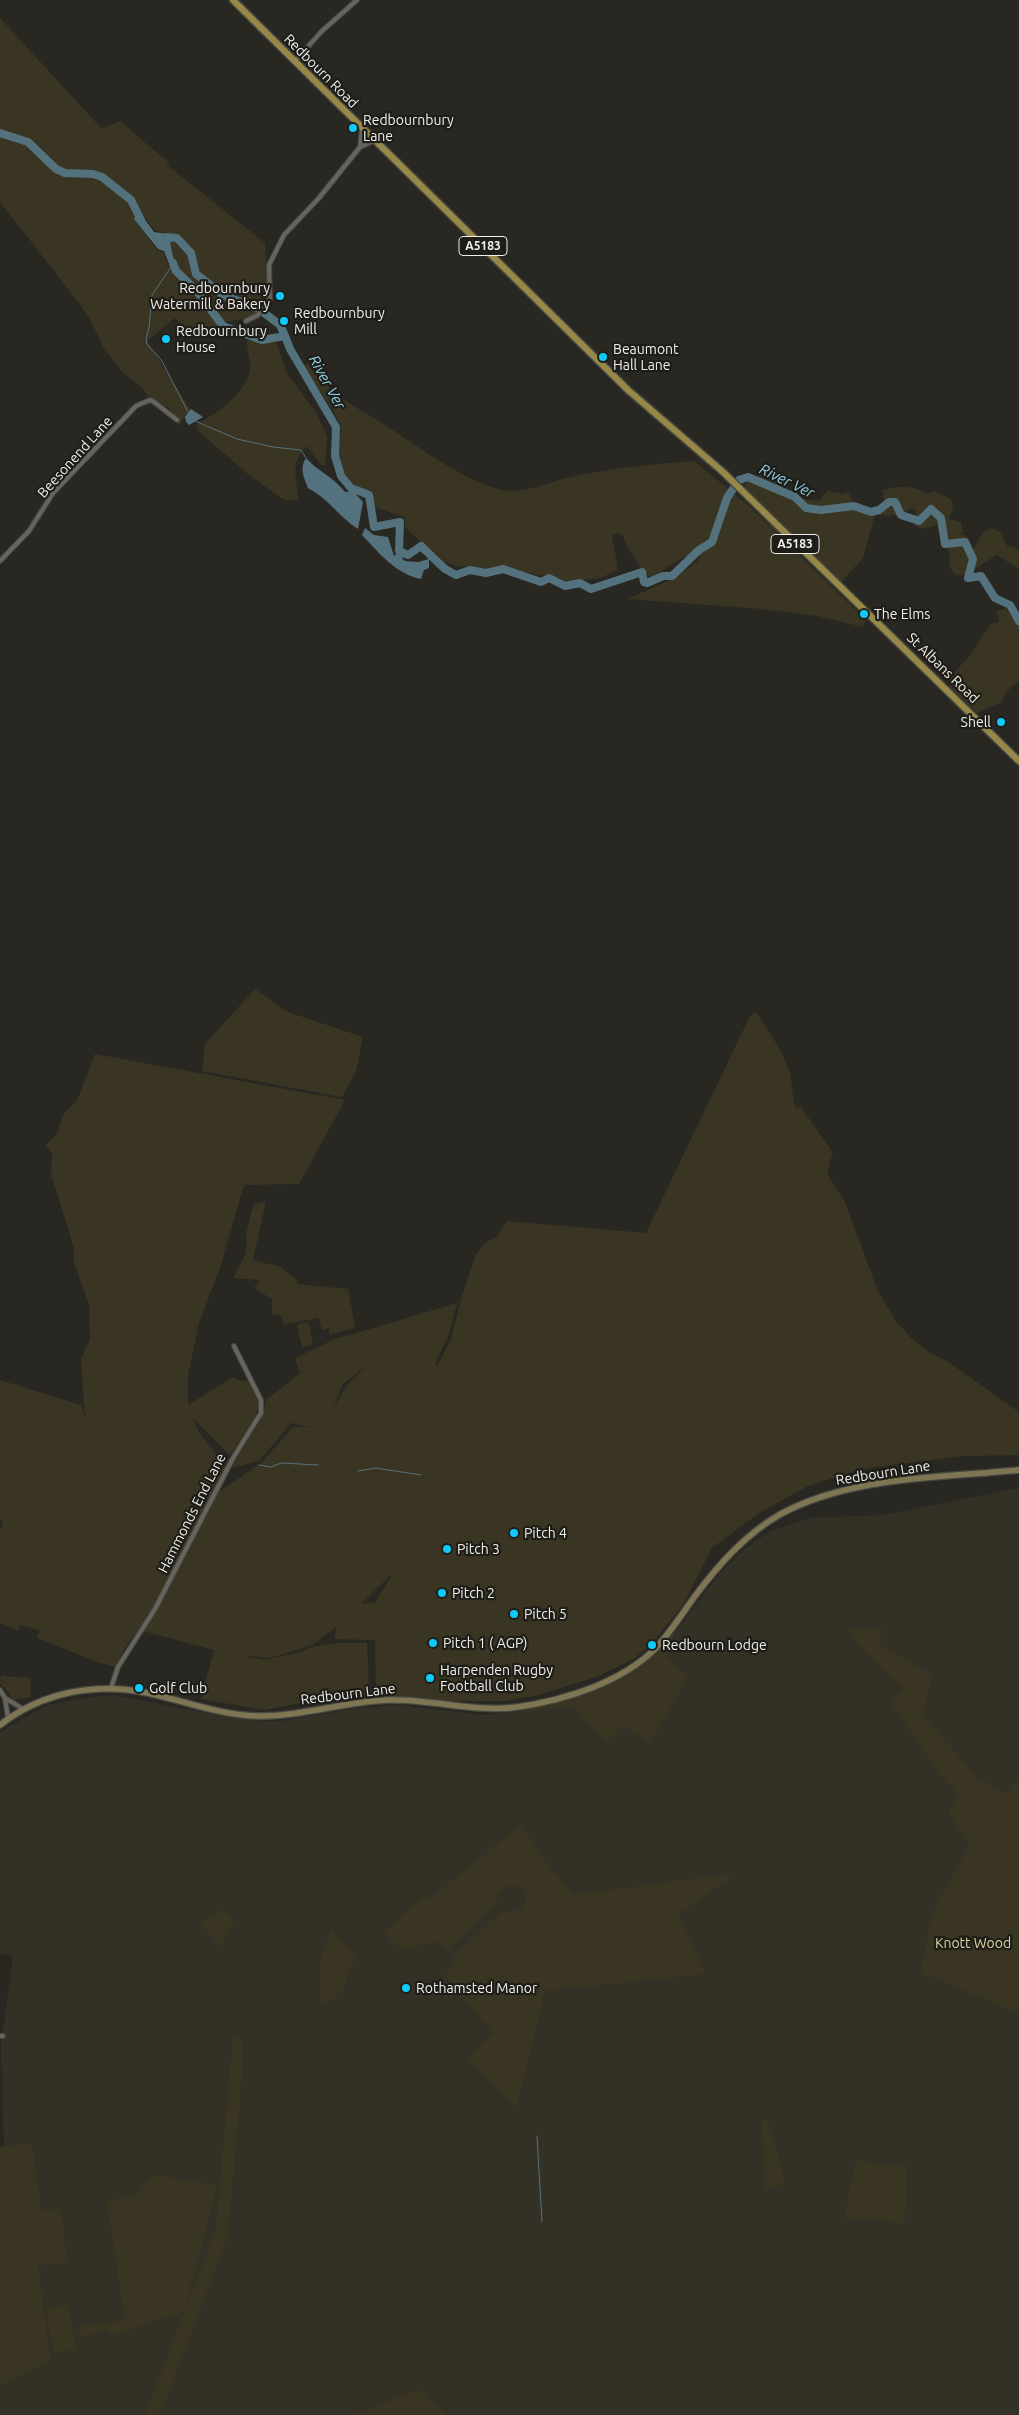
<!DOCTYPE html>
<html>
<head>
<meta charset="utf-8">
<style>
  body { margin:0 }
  canvas { display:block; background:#282722 }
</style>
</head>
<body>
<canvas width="1019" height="2415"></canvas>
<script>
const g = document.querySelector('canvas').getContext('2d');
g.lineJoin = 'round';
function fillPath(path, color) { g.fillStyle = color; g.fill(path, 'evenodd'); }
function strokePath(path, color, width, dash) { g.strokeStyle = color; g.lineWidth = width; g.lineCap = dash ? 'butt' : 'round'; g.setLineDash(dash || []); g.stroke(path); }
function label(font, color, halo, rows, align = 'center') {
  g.font = font + ' Ubuntu,sans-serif'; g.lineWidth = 4.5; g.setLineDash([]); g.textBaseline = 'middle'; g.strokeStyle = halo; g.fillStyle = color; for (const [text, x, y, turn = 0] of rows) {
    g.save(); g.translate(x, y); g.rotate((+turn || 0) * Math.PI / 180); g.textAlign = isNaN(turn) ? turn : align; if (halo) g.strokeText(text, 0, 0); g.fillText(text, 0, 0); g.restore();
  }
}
fillPath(new Path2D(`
  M 1019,1488 L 1019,2415 L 447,2415 L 418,2389 L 352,2415 L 0,2415 L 0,2146 L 4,2145 L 1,2046 L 13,1956 L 0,1953 L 0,1732 L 48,1705 L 82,1698 L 113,1695 L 234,1718 L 275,1722 L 359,1708 L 398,1705 L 482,1715 L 523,1711 L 608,1683 L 642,1664 L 675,1632 L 722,1571 L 742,1551 L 769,1532 L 810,1518 L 884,1515 Z`), '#333126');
fillPath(new Path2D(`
  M 0,18 L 102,129 L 120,121 L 169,163 L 167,165 L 265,243 L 268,294 L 262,308 C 239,297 215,292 199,271 C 196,268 196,261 194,257 C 189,237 172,233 155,231 L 130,198 L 103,175 L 93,172 L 66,172 L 56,166 L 29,139 L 0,131 Z
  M 0,134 L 27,143 L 56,170 L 65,175 L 94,175 L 102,178 L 130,201 L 136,215 L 134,219 L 157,250 L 163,252 L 169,266 L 195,291 L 220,325 C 210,332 197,337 185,335 L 186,328 L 175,318 L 147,341 L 190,409 L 187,417 L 182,419 L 181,426 L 171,418 L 169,408 L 150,398 L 142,388 L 123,373 L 104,349 L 90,319 L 79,303 L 0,202 Z
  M 175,240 L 189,254 L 194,275 L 225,299 L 259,312 L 249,317 L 222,323 L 199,291 L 178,270 L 171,256 L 169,242 Z
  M 247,340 L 269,341 L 277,344 L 287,373 L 317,414 L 327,437 L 325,465 L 321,465 L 307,446 C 290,460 296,480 299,500 L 284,500 L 249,475 L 198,431 L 196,425 C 215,414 245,395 250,371 C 252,362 246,350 247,340 Z
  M 312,363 C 327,396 356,406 385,425 C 417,445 467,484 504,490 C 526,494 550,481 571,477 C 611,468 653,464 694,461 L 748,505 L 866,620 L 863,627 L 818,616 L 762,609 L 628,599 L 674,578 L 698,561 L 700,554 C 684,552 666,571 650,577 C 639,566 627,550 623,535 L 617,533 L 612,536 L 618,570 L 600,578 L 567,582 L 557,578 L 516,571 L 502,565 L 489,568 L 456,566 L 445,562 L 411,533 L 406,527 L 404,517 L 375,507 L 370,493 C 349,483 336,472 338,446 C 339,441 342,433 341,427 C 337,412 311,378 301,365 Z
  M 767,471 C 782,487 796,503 820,500 L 827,491 L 843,494 L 848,492 L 854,504 L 875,513 L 884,501 L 883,490 C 897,485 915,485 927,494 L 934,491 C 951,500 958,497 949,519 L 961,522 L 963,532 L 960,535 L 964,534 L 969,539 L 973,549 C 980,539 979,535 990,528 C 1002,531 1002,535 1007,546 L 1014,547 L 1019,551 L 1019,569 L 997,555 L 964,575 L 956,575 L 950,568 L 949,550 L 944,545 L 938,530 L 944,523 L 921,529 L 914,525 L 916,510 L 911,508 C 901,518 888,516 875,514 L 863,558 L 840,583 L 829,574 L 813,554 L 774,530 L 742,495 L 746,482 Z
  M 1006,609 L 1019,625 L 1019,681 L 1006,692 L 1002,702 L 977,713 L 951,688 L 948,680 L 970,655 L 991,623 L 999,622 L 997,610 Z
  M 255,989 L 285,1011 L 363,1037 L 356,1071 L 342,1097 L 202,1071 L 205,1044 Z
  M 756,1012 C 768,1031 782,1049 789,1070 C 793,1083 791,1096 796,1108 L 801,1107 L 833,1153 L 829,1164 L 828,1175 L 845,1202 L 877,1289 L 895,1320 L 910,1337 L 929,1352 L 947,1361 L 1019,1412 L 1019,1455 L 964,1456 L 861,1469 L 808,1486 L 759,1513 L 712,1548 L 683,1605 L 652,1643 L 635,1658 L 599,1676 L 539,1695 L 506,1701 L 446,1701 L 376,1696 L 375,1640 L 334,1639 L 337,1626 L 313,1645 L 269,1658 L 238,1655 L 264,1660 L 300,1652 L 312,1647 L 336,1643 L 367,1643 L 369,1684 L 373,1696 L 311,1701 L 265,1710 L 201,1699 L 214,1650 L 139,1630 L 127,1644 L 115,1667 L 97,1662 L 37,1638 L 39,1630 L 20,1625 L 18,1631 L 0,1623 L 0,1530 L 3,1522 L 0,1518 L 0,1380 L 81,1405 L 85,1419 L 81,1359 L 90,1339 L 89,1305 L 74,1262 L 74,1248 L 51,1174 L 52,1153 L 46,1145 L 56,1135 L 64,1113 L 77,1101 L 95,1054 L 345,1100 L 299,1184 L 244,1185 L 220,1268 L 199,1323 L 188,1375 L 188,1405 L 233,1377 L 238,1380 L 249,1381 L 260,1404 L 252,1423 L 230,1455 L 193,1418 L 199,1432 L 229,1472 L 220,1491 L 261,1463 L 293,1427 L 311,1427 L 291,1423 L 259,1461 L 231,1468 L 262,1417 L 266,1400 L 300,1373 L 295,1358 L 333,1340 L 457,1303 L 449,1334 L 435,1364 L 438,1365 L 451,1339 L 462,1296 L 476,1254 L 485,1243 L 497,1236 L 507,1221 L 646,1233 L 750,1016 ZM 368,1365 L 347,1385 L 333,1408 L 343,1384 ZM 394,1572 L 375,1602 L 362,1604 L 362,1603 Z
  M 266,1201 L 253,1260 L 281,1267 L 297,1280 L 297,1284 L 348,1289 L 355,1328 L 329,1335 L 329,1328 L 322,1330 L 318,1318 L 284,1324 L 280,1314 L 272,1315 L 272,1299 L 254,1288 L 260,1280 L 233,1278 L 246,1253 L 247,1243 L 246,1235 L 253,1205 Z
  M 308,1322 L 313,1344 L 302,1347 L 297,1325 Z
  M 859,1628 L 883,1630 L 878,1643 L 932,1675 L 923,1716 L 978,1778 L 999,1789 L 1001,1796 L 1019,1778 L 1019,2013 L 921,1973 L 927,1938 L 936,1904 L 970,1846 L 949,1814 L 958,1793 L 941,1776 L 891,1703 L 903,1688 L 858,1644 L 850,1630 Z
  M 675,1632 L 667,1658 L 688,1676 L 650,1744 L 623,1726 L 606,1742 L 573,1706 L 523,1711 L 608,1683 L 642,1664 Z
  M 1,1676 L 31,1678 L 31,1697 L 14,1700 L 0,1683 Z
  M 521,1824 L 540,1855 L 573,1895 L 736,1873 L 678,1915 L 706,1974 L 545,1991 L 517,2107 L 468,2059 L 493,2033 L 445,1976 L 453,1966 L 453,1956 L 503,1911 L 510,1912 L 522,1909 L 527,1897 L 523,1889 L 514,1886 L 504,1887 L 497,1896 L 497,1903 L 447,1950 L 436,1942 L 422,1944 L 412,1950 L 400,1948 L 384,1934 L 424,1895 L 429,1900 Z
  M 223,1909 L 235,1920 L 220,1947 L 200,1923 Z
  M 331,1931 L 358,1958 C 344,1973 351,1973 344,1987 C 339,1996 330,2001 321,2006 C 319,1975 317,1960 331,1931 Z
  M 233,2037 L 243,2039 L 240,2103 L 227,2239 L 160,2415 L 145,2415 L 216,2229 Z
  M 767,2118 L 785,2181 L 778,2187 L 765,2188 L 762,2122 Z
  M 32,2143 L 41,2210 L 61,2209 L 67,2262 L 38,2266 L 50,2360 L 0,2386 L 0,2148 Z
  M 856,2160 L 895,2166 L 899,2164 L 906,2165 L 905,2224 L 876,2219 L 844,2219 Z
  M 152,2175 L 217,2185 L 184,2311 L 111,2336 L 109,2330 L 99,2331 L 100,2333 L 80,2336 L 79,2326 L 125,2321 L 107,2200 L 136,2196 Z
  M 68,2304 L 76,2349 L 54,2353 L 46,2308 Z
  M 418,2389 L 447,2415 L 352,2415 Z`), '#393522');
fillPath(new Path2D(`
  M 138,210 L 154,232 L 176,235 L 175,240 L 170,242 L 176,271 L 170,266 L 164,251 L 158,249 L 134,219 L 136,215 L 135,212 Z
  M 191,409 L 203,417 L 189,425 L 186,422 L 185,417 Z
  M 306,458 C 317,471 334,477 345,492 L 353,491 L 363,502 L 358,529 C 339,517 328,498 308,488 C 304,478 299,468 306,458 Z
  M 365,528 L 374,535 L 388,537 L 394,556 L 399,551 L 408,555 L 402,558 L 405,561 L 418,562 L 429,559 L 429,568 L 424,570 L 421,579 C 396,574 379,553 362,535 Z`), '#53727e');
strokePath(new Path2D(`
  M 171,267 L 152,295 L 149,328 L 146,338 L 147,344 L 162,361 L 188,412
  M 195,421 L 237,439 L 273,447 L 301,450 L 306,458
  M 259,1465 L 271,1467 L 281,1463 L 318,1465
  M 358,1471 L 376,1468 L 421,1475
  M 537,2136 L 542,2222`), '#53727e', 1);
strokePath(new Path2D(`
  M 0,133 L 28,142 L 56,169 L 65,173 L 93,174 L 102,177 L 131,200 L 141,220
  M 166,237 L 177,238 L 191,253 L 196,274 L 223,295 L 259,309 L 280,325 L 285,336
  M 173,263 L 176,271 L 196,290 L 223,326 L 262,340 L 285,336 L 290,349 L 336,427 L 335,456 L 341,476 L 351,488 L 369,495 L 374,527 L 400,522 L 399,551 L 408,555 L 421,546 L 445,569 L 456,575 L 470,570 L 486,573 L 503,569 L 541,582 L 549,578 L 565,586 L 580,583 L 591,589 L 642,572 L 644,582 L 647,583 L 663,576 L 672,576 L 699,550 L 712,542 L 727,498 L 739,480 L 748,477 L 795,497 L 806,508 L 821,510 L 854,506 L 871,512 L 879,510 L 889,502 L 895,502 L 901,515 L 919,521 L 931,509 L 941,518 L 945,544 L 965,542 L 973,559 L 968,578 L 981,576 L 995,598 L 1010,605 L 1019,621`), '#53727e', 8);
const minor = new Path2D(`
  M 294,62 L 322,31 L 357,0
  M 360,147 L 362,129
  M 246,321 L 258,315 L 270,299 L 269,265 L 284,235 L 319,198 L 360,147 L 373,141
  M 0,561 L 29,531 L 53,493 L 136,406 L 150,400 L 154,402 L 177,420
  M 111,1688 L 118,1667 L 155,1609 L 233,1458 L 261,1413 L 261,1400 L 234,1346
  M 0,1690 L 5,1698 L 23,1709
  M 5,1698 L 8,1718
  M 0,2036 L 3,2036`);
const secondary = new Path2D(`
  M 0,1725 C 42,1692 96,1682 148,1693 C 184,1701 220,1715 257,1716 C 302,1717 345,1701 390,1700 C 433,1699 475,1713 518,1707 C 565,1700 620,1683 655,1649 C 670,1633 682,1614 695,1596 C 719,1564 745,1535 779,1515 C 849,1476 941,1478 1019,1470`);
const primary = new Path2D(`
  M 233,0 L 628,390 L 723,472 L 1019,761`);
strokePath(minor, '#474641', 6);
strokePath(secondary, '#474641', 8);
strokePath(primary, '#474641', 9);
strokePath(minor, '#65645e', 4);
strokePath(secondary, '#7e7653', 5.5);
strokePath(primary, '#968947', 6);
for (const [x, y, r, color] of [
  [353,128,5,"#0ecafa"],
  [280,296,5,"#0ecafa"],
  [284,321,5,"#0ecafa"],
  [166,339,5,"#0ecafa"],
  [603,357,5,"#0ecafa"],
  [864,614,5,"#0ecafa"],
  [1001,722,5,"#0ecafa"],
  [514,1533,5,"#0ecafa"],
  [447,1549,5,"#0ecafa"],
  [442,1593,5,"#0ecafa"],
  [514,1614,5,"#0ecafa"],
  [433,1643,5,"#0ecafa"],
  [652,1645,5,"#0ecafa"],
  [430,1678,5,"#0ecafa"],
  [139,1688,5,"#0ecafa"],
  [406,1988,5,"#0ecafa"]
]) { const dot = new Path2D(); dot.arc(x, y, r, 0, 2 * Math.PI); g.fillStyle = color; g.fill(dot); strokePath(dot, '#1e1d18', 2); }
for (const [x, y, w] of [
  [483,246,48],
  [795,544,48]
]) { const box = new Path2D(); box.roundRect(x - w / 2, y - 9.5, w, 19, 4); g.fillStyle = '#1e1d18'; g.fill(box); strokePath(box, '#f0efec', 1); }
label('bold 12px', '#f0efec', null, [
  ["A5183",483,246],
  ["A5183",795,544]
]);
label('14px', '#f0efec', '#1e1d18', [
  ["Redbourn Road",321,71,45],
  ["Beesonend Lane",75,457,-48],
  ["St Albans Road",943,668,44],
  ["Redbourn Lane",883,1473,-9],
  ["Hammonds End Lane",192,1513,-63],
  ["Redbourn Lane",348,1694,-7]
]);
label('14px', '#f0efec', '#1e1d18', [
  ["Redbournbury",363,120],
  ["Lane",363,136],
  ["Redbournbury",270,288,"right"],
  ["Watermill & Bakery",270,304,"right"],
  ["Redbournbury",294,313],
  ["Mill",294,329],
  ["Redbournbury",176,331],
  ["House",176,347],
  ["Beaumont",613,349],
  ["Hall Lane",613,365],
  ["The Elms",874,614],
  ["Shell",991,722,"right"],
  ["Pitch 4",524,1533],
  ["Pitch 3",457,1549],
  ["Pitch 2",452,1593],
  ["Pitch 5",524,1614],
  ["Pitch 1 ( AGP)",443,1643],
  ["Redbourn Lodge",662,1645],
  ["Harpenden Rugby",440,1670],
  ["Football Club",440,1686],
  ["Golf Club",149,1688],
  ["Rothamsted Manor",416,1988]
], 'left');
label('14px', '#ded39e', '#1e1d18', [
  ["Knott Wood",973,1943]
]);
label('italic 15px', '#92d0e7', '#1e1d18', [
  ["River Ver",327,382,61],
  ["River Ver",787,481,26]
]);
</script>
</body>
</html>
